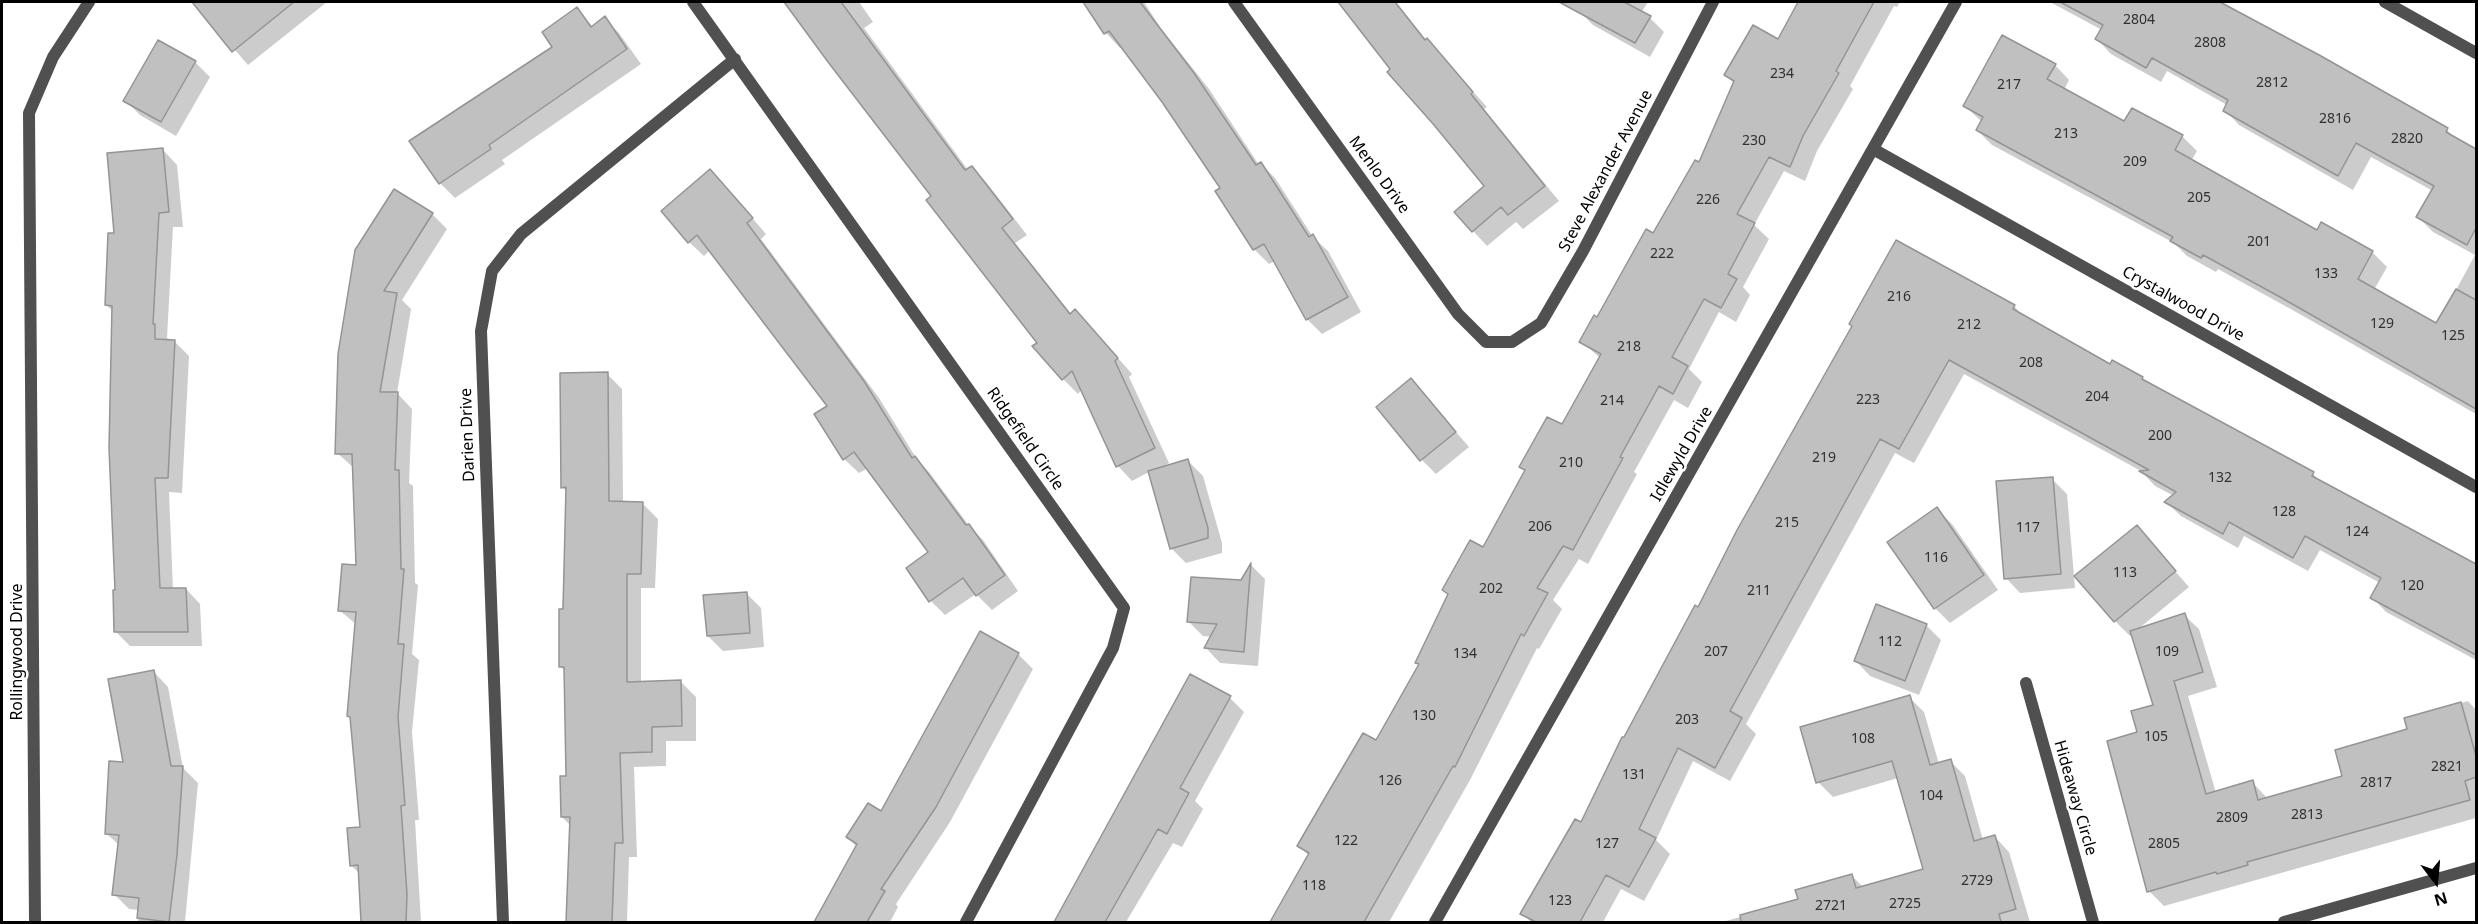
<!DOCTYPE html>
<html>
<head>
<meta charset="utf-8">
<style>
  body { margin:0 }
  #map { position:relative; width:2478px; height:924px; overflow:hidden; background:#fff; font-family:"Noto Sans",sans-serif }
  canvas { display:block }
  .frame { position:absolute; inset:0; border:3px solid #000; pointer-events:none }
  .north { position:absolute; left:2406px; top:852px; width:60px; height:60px; -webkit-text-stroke:4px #fff; paint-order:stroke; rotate:164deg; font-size:16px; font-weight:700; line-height:24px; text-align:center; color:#000 }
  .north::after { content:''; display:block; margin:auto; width:21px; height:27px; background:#000; clip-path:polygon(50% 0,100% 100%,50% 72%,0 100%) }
</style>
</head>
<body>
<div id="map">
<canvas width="2478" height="924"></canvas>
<div class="frame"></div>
<div class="north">N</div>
</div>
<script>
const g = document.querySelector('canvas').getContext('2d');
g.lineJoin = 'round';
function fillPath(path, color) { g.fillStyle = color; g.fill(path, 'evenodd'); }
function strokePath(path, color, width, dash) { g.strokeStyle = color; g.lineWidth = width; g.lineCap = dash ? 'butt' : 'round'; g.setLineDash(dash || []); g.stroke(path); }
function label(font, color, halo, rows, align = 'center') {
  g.font = font + ' "Noto Sans",sans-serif'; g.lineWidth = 5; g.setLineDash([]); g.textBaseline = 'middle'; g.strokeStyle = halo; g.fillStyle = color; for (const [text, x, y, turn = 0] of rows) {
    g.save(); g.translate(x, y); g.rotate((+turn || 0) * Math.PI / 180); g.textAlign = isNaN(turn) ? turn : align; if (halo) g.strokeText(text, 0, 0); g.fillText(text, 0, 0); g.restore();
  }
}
fillPath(new Path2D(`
  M 201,2 L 327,2 L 248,65 L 196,5 Z
  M 787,2 L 859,2 L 873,22 L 864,28 L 968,170 L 972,168 L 986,182 L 1027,235 L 1015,243 L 1072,315 L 1090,326 L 1132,374 L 1129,377 L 1169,463 L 1160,469 L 1188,461 L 1203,476 L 1222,543 L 1222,553 L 1186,563 L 1171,548 L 1149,472 L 1132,481 L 1118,466 L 1082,389 L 1078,394 L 1063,379 L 933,196 L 829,61 Z
  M 1084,2 L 1144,2 L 1160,27 L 1209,89 L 1259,165 L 1261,164 L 1275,178 L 1313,237 L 1328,251 L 1361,312 L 1322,334 L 1307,319 L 1275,261 L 1269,264 L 1255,250 L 1217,192 L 1222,189 L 1164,101 L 1123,46 L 1120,48 L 1106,33 Z
  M 1339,2 L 1396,2 L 1427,41 L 1487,107 L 1484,109 L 1559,201 L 1523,229 L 1516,222 L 1487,246 L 1473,231 L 1486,186 L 1389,72 L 1393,69 Z
  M 1583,2 L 1648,2 L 1641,13 L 1650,18 L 1664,32 L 1650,57 L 1593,25 L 1579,11 Z
  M 1800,2 L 1900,2 L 1897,7 L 1894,6 L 1850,86 L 1853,89 L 1817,151 L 1805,181 L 1784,171 L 1754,225 L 1769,239 L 1743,287 L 1750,295 L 1736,322 L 1719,312 L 1689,369 L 1702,382 L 1688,408 L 1674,400 L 1634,472 L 1637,474 L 1588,564 L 1579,559 L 1553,600 L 1562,609 L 1539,649 L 1537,648 L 1470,780 L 1389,922 L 1271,922 L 1309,856 L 1299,846 L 1377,742 L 1420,666 L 1417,662 L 1449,596 L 1443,590 L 1484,549 L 1526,471 L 1521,467 L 1562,426 L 1600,358 L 1581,341 L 1699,164 L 1734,83 L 1726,75 L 1778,41 Z
  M 2050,2 L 2218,2 L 2384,93 L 2447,130 L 2457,140 L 2476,151 L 2476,414 L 2296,312 L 2218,269 L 2216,272 L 2187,256 L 2174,243 L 1992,145 L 1977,130 L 1982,122 L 1965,106 L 2055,65 L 2069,80 L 2064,90 L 2125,123 L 2132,110 L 2182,136 L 2197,151 L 2191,161 L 2318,232 L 2372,252 L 2387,267 L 2374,290 L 2437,325 L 2475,255 L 2433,232 L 2418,217 L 2433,191 L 2371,157 L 2353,190 L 2239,125 L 2225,110 L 2227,105 L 2167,71 L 2161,82 L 2111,54 L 2097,39 L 2102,30 Z
  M 577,9 L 593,27 L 604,18 L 619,33 L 641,64 L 502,160 L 505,164 L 455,198 L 440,183 L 554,47 Z
  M 195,62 L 210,77 L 176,136 L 140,115 L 125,100 Z
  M 163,150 L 177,165 L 183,227 L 173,227 L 167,338 L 174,341 L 189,356 L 182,493 L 169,492 L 173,590 L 186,589 L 200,604 L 202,646 L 130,646 L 115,631 L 117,591 L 113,311 L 106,305 L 116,235 Z
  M 725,186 L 766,234 L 761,239 L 879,398 L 918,461 L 929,472 L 970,527 L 983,540 L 1018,591 L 992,610 L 976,594 L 945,615 L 931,601 L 930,552 L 868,468 L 859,473 L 844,459 L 829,407 L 710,250 L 704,256 L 689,242 Z
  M 395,191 L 432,214 L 447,229 L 402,300 L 411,309 L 397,393 L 412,409 L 409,483 L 413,486 L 415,583 L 418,585 L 412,654 L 419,660 L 412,732 L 419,820 L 415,820 L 421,922 L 362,922 L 360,874 L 351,865 L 361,828 L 352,720 L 348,716 L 357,625 L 339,610 L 357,567 L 354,468 L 337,453 Z
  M 2014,306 L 2025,318 L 2110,366 L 2142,378 L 2147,384 L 2313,474 L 2322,483 L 2476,567 L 2476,660 L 2386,612 L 2372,597 L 2380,583 L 2320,550 L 2308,571 L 2244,536 L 2238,548 L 2181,516 L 2166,502 L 2174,496 L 2155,486 L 2141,471 L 1964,374 L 1914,463 L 1895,453 L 1746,724 L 1756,734 L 1730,781 L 1693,761 L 1656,840 L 1670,854 L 1644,901 L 1621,889 L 1603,922 L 1531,922 L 1522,913 L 1582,824 L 1625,739 L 1698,609 L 1739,531 Z
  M 607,374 L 622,389 L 623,503 L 643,504 L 658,519 L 655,588 L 641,588 L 641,683 L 681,682 L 696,697 L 696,741 L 666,741 L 666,766 L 634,767 L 637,857 L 629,857 L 627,922 L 568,922 L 571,826 L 562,817 L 568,778 L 565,671 L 560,666 L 567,492 L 562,487 Z
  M 1411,380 L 1469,447 L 1436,474 L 1422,460 Z
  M 2052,479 L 2067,494 L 2075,588 L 2020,593 L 2006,578 Z
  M 1937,509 L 1952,524 L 1998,590 L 1950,623 L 1935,608 L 1889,542 Z
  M 2136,527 L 2189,587 L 2137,630 L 2184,615 L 2199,629 L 2217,687 L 2188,696 L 2216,793 L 2252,782 L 2268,799 L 2344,777 L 2409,730 L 2406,719 L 2468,701 L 2476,710 L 2476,818 L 2164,906 L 2149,891 L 2139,733 L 2155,706 L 2132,634 L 2130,636 L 2115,621 Z
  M 1251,565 L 1265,579 L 1258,666 L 1220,663 L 1206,648 L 1212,637 L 1203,636 L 1189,622 L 1242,582 Z
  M 746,593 L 761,608 L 764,647 L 723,651 L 708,636 Z
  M 1926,625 L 1941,640 L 1919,695 L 1870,676 L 1856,661 Z
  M 1018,654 L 1033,669 L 950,822 L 896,904 L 898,907 L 890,922 L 815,922 L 857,847 L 847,837 L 881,813 Z
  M 154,672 L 168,687 L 183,768 L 198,783 L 185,922 L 138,922 L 139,910 L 129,909 L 114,894 L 120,846 L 106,833 Z
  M 1191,676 L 1230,698 L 1244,712 L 1195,801 L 1203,809 L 1182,847 L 1173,843 L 1126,922 L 1056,922 Z
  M 1909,697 L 1924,712 L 1939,764 L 1950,761 L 1965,776 L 1983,840 L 1995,837 L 2009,852 L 2030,922 L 1727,922 L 1726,921 L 1800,900 L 1852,876 L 1864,888 L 1925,870 L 1898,778 L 1833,797 L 1818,782 Z`), '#0003');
const building = new Path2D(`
  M 192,2 L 294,2 L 232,52 Z
  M 784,2 L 841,2 L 965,170 L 972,166 L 1013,219 L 1002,228 L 1070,314 L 1075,309 L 1118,358 L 1115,361 L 1155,448 L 1116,467 L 1072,371 L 1062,380 L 1032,346 L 1037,343 L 926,200 L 931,196 L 828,62 Z
  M 1083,2 L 1140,2 L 1194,73 L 1256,165 L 1261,162 L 1309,237 L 1313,234 L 1348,297 L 1306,320 L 1264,244 L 1253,250 L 1215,191 L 1220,188 L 1162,102 L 1109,31 L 1104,34 Z
  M 1338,2 L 1395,2 L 1425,40 L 1427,38 L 1473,92 L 1471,94 L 1545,186 L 1508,215 L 1501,207 L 1472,232 L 1454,212 L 1484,186 L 1434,125 L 1387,72 L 1390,69 Z
  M 1559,2 L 1624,2 L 1651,16 L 1635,43 Z
  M 1798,2 L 1874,2 L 1836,71 L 1839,73 L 1803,136 L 1790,167 L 1769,157 L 1737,214 L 1755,223 L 1728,274 L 1737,279 L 1721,308 L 1704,299 L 1672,357 L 1688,366 L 1673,394 L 1659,386 L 1620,457 L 1623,458 L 1573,550 L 1563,546 L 1537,588 L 1548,593 L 1524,636 L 1521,634 L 1455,767 L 1453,766 L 1364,922 L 1270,922 L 1309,853 L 1297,846 L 1326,796 L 1363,733 L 1376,740 L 1419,664 L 1415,663 L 1448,594 L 1442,590 L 1470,540 L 1483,547 L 1525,470 L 1519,467 L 1547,417 L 1562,424 L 1601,354 L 1579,342 L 1594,315 L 1597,317 L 1646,229 L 1653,233 L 1695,160 L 1699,162 L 1734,81 L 1724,75 L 1753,25 L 1778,39 Z
  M 2060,2 L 2220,2 L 2321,56 L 2448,128 L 2446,132 L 2476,149 L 2476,228 L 2467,245 L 2416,217 L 2434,186 L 2356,143 L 2338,176 L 2223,111 L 2228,100 L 2152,58 L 2146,68 L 2095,39 L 2103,25 Z
  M 577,7 L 591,27 L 605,16 L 627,49 L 489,145 L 491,149 L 439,184 L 409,141 L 552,47 L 542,32 Z
  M 2002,35 L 2056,64 L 2047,79 L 2124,121 L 2132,108 L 2183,135 L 2175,150 L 2317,230 L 2321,222 L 2373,251 L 2358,279 L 2436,323 L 2456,289 L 2476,300 L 2476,409 L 2280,297 L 2203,255 L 2201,258 L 2170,241 L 2173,237 L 1976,130 L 1983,117 L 1963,106 Z
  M 158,40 L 196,61 L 161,122 L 123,101 Z
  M 163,148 L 169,212 L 159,213 L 153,324 L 155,324 L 155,339 L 175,340 L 168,478 L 155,478 L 160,588 L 186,588 L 188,632 L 114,632 L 113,590 L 115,590 L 109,448 L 112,306 L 105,305 L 108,233 L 114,233 L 107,153 Z
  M 710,169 L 753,218 L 747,223 L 864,381 L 912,458 L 915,456 L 966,525 L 969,524 L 1005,575 L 976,596 L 963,578 L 929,602 L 906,568 L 928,552 L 854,452 L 843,460 L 814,414 L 827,406 L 697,235 L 688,243 L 661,211 Z
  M 394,189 L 433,213 L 384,291 L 397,293 L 380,392 L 398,392 L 395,470 L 399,470 L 401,569 L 404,569 L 398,644 L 404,644 L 398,717 L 405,805 L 401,806 L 407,894 L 406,922 L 361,922 L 358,865 L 350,866 L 347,828 L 360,827 L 350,717 L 347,716 L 356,612 L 338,611 L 342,564 L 356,565 L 352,454 L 335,454 L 338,354 L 355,250 Z
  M 1896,240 L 2015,305 L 2013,309 L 2110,364 L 2112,360 L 2143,377 L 2142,379 L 2314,472 L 2312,476 L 2476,564 L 2476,655 L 2370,598 L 2381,578 L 2305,536 L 2293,558 L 2229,522 L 2223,534 L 2164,502 L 2176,492 L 2139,471 L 2149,470 L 1949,360 L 1899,449 L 1880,439 L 1730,711 L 1742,718 L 1715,768 L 1678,748 L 1639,829 L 1656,838 L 1629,887 L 1606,875 L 1580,922 L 1536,922 L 1520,914 L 1575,819 L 1581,822 L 1622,737 L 1624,737 L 1695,605 L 1698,607 L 1737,530 L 1852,326 L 1849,324 Z
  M 608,372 L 609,501 L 643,502 L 641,574 L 627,574 L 627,682 L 681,680 L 682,726 L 652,727 L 652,752 L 620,753 L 623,843 L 615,843 L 612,922 L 566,922 L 570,817 L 561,817 L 560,776 L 566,776 L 564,667 L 559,667 L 559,609 L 563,609 L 566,487 L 561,488 L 560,373 Z
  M 1411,378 L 1456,432 L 1420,461 L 1376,407 Z
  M 1188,459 L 1208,528 L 1208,538 L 1170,549 L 1148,471 Z
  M 2053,477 L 2061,574 L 2004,579 L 1996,481 Z
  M 1937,507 L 1984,575 L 1934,609 L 1887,542 Z
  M 2137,525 L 2176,571 L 2114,622 L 2074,576 Z
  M 1251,563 L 1244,652 L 1204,648 L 1217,624 L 1187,622 L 1191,577 L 1241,580 Z
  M 747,592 L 750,633 L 707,636 L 703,595 Z
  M 1876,604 L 1927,624 L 1905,681 L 1854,661 Z
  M 2185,613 L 2203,672 L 2174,681 L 2206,794 L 2253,780 L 2258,800 L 2342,776 L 2335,750 L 2407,729 L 2404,718 L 2461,702 L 2476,756 L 2476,777 L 2465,781 L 2470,800 L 2247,862 L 2248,865 L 2217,874 L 2216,872 L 2147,892 L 2107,741 L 2137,732 L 2131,711 L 2153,705 L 2130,631 Z
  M 980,631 L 1019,653 L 936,807 L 881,889 L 885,891 L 867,922 L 814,922 L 857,844 L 846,837 L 868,803 L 881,811 Z
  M 154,670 L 171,766 L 183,766 L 177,855 L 169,922 L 137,918 L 139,898 L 112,895 L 119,835 L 105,834 L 109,761 L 123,762 L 108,679 Z
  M 1190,674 L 1231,696 L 1180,788 L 1189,793 L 1167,834 L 1158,829 L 1105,922 L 1054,922 Z
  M 1910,695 L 1930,765 L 1951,759 L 1974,841 L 1995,835 L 2016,909 L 1999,914 L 2001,922 L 1741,922 L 1740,915 L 1798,899 L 1795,890 L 1852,874 L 1856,888 L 1923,869 L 1892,761 L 1816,783 L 1800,727 Z`);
fillPath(building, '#c0c0c0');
strokePath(building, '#949494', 1.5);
strokePath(new Path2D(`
  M 693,2 L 1124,608 L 1113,648 L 966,922
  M 1234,2 L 1458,314 L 1486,342 L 1512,342 L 1541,323 L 1583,251 L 1713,2
  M 2385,2 L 2476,53
  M 1873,149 L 2476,487
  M 2026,683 L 2093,922
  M 35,922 L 29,113 L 53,57 L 89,2
  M 503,922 L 481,331 L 492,271 L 521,234 L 735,59
  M 1435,922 L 1956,2
  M 2284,922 L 2476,868`), '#505050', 12);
label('14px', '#303030', null, [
  ["2804",2139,20],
  ["2808",2210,43],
  ["234",1782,74],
  ["2812",2272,83],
  ["217",2009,85],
  ["2816",2335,119],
  ["213",2066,134],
  ["2820",2407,139],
  ["230",1754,141],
  ["209",2135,162],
  ["205",2199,198],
  ["226",1708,200],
  ["201",2259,242],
  ["222",1662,254],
  ["133",2326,274],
  ["216",1899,297],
  ["129",2382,324],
  ["212",1969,325],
  ["125",2453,336],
  ["218",1629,347],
  ["208",2031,363],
  ["204",2097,397],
  ["223",1868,400],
  ["214",1612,401],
  ["200",2160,436],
  ["219",1824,458],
  ["210",1571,463],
  ["132",2220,478],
  ["128",2284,512],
  ["215",1787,523],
  ["206",1540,527],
  ["117",2028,528],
  ["124",2357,532],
  ["116",1936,558],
  ["113",2125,573],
  ["120",2412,586],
  ["202",1491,589],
  ["211",1759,591],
  ["112",1890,642],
  ["207",1716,652],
  ["109",2167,652],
  ["134",1465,654],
  ["130",1424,716],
  ["203",1687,720],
  ["105",2156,737],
  ["108",1863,739],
  ["2821",2447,767],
  ["131",1634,775],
  ["126",1390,781],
  ["2817",2376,783],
  ["104",1931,796],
  ["2813",2307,815],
  ["2809",2232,818],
  ["122",1346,841],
  ["127",1607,844],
  ["2805",2164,844],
  ["2729",1977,881],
  ["118",1314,886],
  ["123",1560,901],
  ["2725",1905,904],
  ["2721",1831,906]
]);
label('16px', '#000', '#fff', [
  ["Steve Alexander Avenue",1606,171,-62],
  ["Menlo Drive",1379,175,54],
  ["Crystalwood Drive",2183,304,29],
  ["Darien Drive",468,435,-92],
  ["Ridgefield Circle",1025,439,55],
  ["Idlewyld Drive",1682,454,-60],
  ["Rollingwood Drive",17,652,-90],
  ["Hideaway Circle",2075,798,74]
]);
</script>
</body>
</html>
